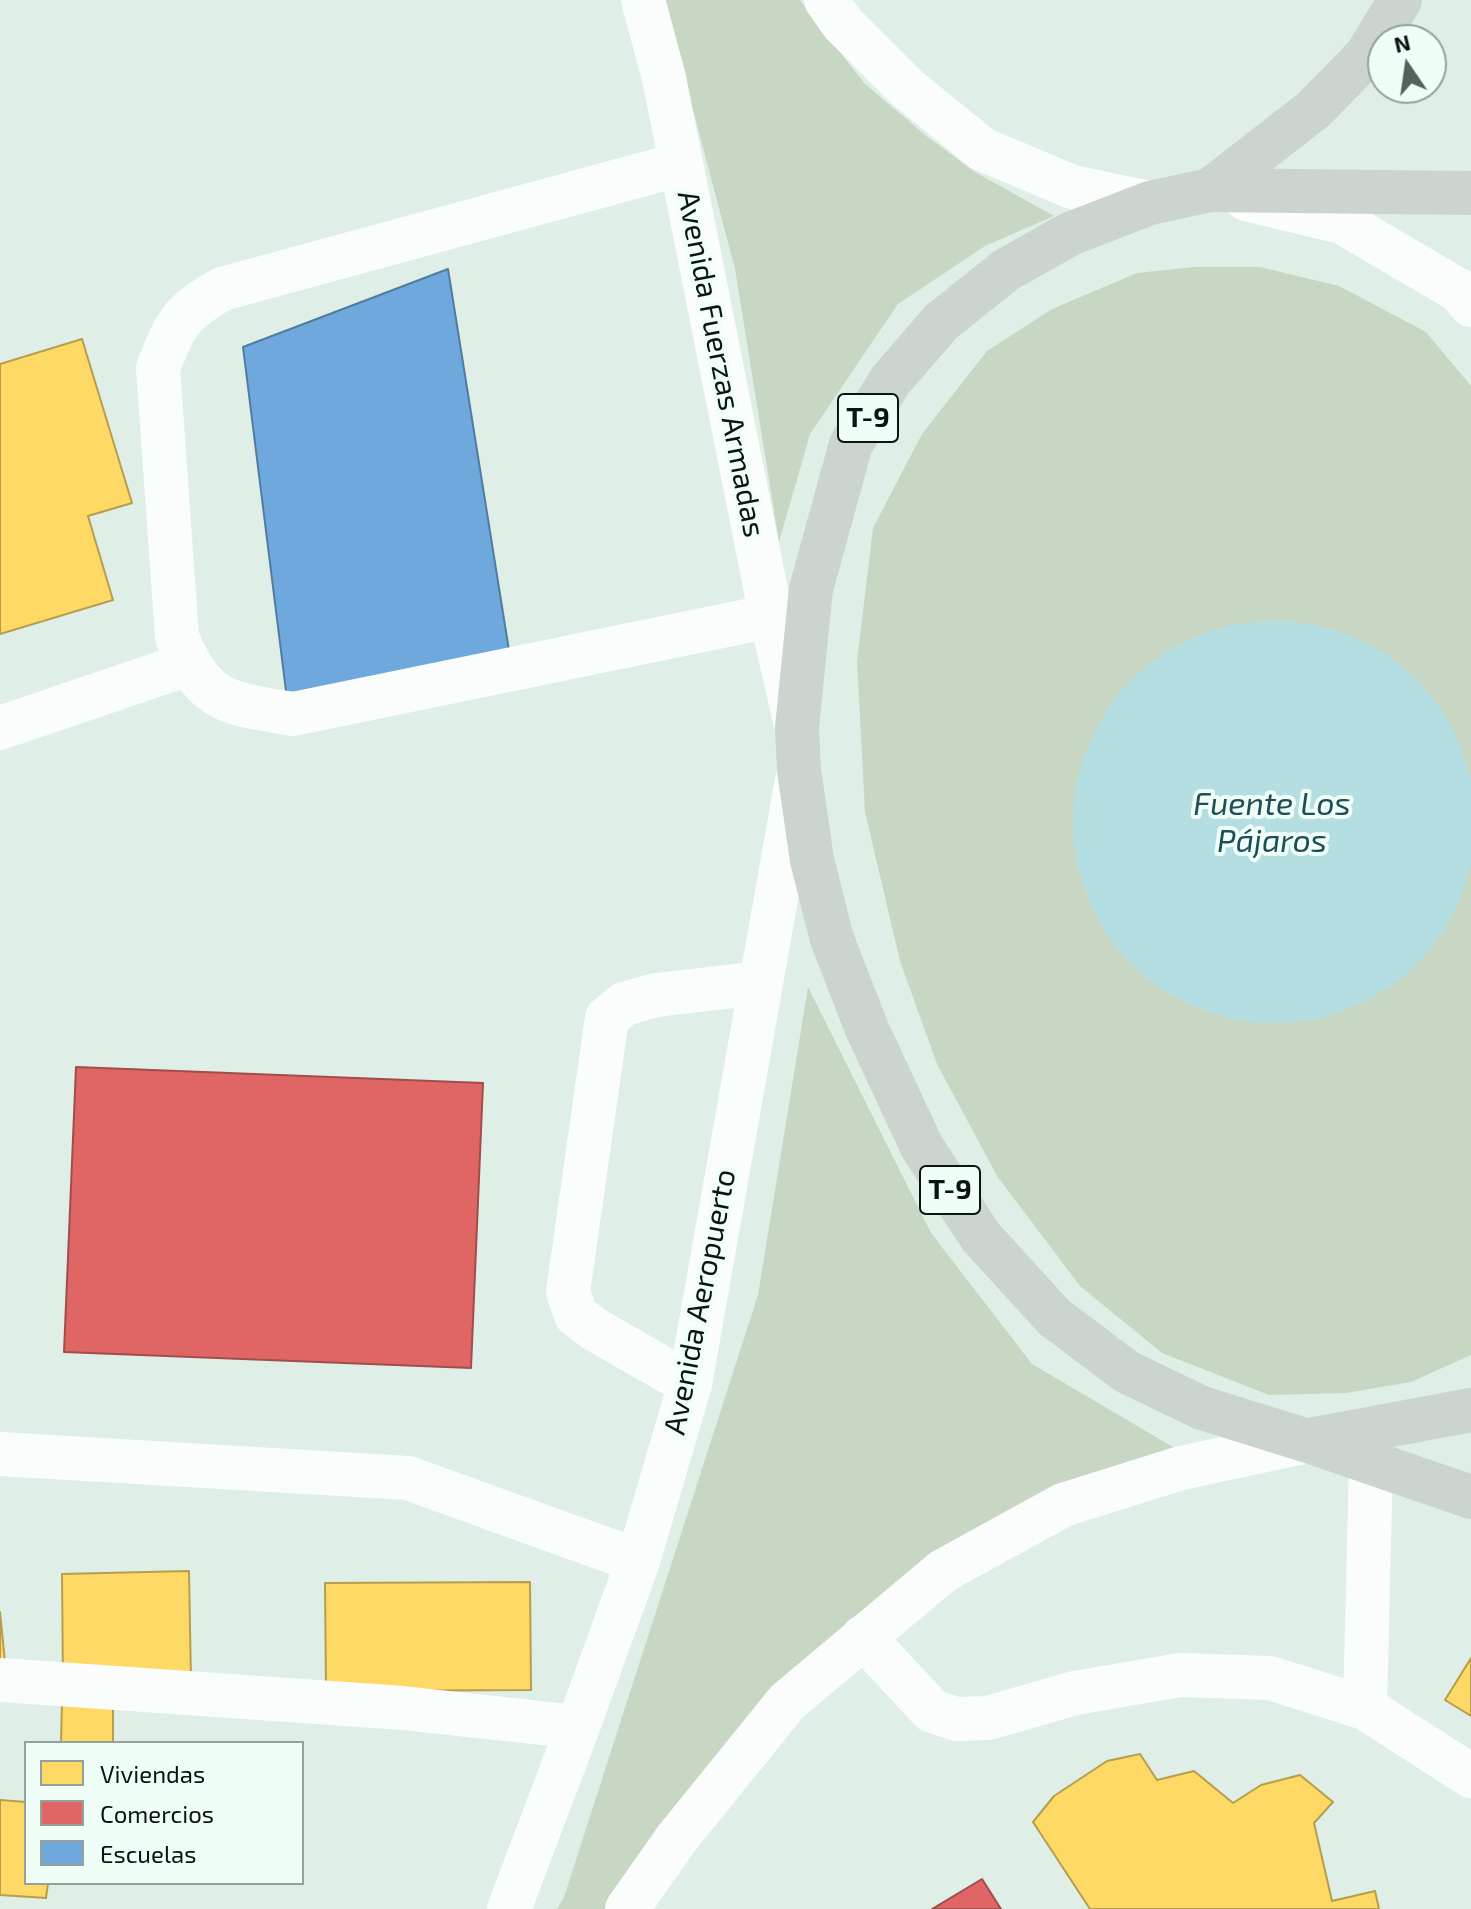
<!DOCTYPE html>
<html>
<head>
<meta charset="utf-8">
<style>
  body { margin:0 }
  #map { position:relative; width:1471px; height:1909px; overflow:hidden; background:#dfefe7; font-family:"Exo 2",sans-serif }
  canvas { display:block }
  .legend { position:absolute; left:24px; top:1741px; width:280px; height:144px; box-sizing:border-box; background:#effff7; border:2px solid #94a19b; margin:0; padding:10px 14px; list-style:none; font-size:24px; color:#0b1410 }
  .legend li { display:flex; align-items:center; gap:16px; height:40px }
  .legend b { width:40px; border:2px solid #94a19b }
  .north { position:absolute; left:1367px; top:24px; width:80px; height:80px; box-sizing:border-box; background:#effff7; border:2px solid #94a19b; border-radius:50%; rotate:347deg; font-size:22px; font-weight:700; line-height:32px; text-align:center; color:#0b1410 }
  .north::after { content:''; display:block; margin:auto; width:28px; height:36px; background:#55615b; clip-path:polygon(50% 0,100% 100%,50% 72%,0 100%) }
</style>
</head>
<body>
<div id="map">
<canvas width="1471" height="1909"></canvas>
<ul class="legend">
<li><b style="height:22px;background:#ffd966"></b>Viviendas</li>
<li><b style="height:22px;background:#e06666"></b>Comercios</li>
<li><b style="height:22px;background:#6fa8dc"></b>Escuelas</li>
</ul>
<div class="north">N</div>
</div>
<script>
const g = document.querySelector('canvas').getContext('2d');
g.lineJoin = 'round';
function fillPath(path, color) { g.fillStyle = color; g.fill(path, 'evenodd'); }
function strokePath(path, color, width, dash) { g.strokeStyle = color; g.lineWidth = width; g.lineCap = dash ? 'butt' : 'round'; g.setLineDash(dash || []); g.stroke(path); }
function label(font, color, halo, rows, align = 'center') {
  g.font = font + ' "Exo 2",sans-serif'; g.lineWidth = 8; g.setLineDash([]); g.textBaseline = 'middle'; g.strokeStyle = halo; g.fillStyle = color; for (const [text, x, y, turn = 0] of rows) {
    g.save(); g.translate(x, y); g.rotate((+turn || 0) * Math.PI / 180); g.textAlign = isNaN(turn) ? turn : align; if (halo) g.strokeText(text, 0, 0); g.fillText(text, 0, 0); g.restore();
  }
}
fillPath(new Path2D(`
  M 664,0 L 800,0 L 864,83 L 925,135 L 975,172 L 1054,216 L 985,246 L 898,304 L 810,434 L 779,542 L 735,269 Z
  M 1194,267 L 1260,267 L 1339,286 L 1426,332 L 1471,386 L 1471,1355 L 1411,1382 L 1346,1393 L 1269,1395 L 1162,1353 L 1080,1286 L 997,1176 L 937,1064 L 900,961 L 865,812 L 857,661 L 873,528 L 922,434 L 987,351 L 1052,309 L 1137,273 Z
  M 808,987 L 931,1233 L 1032,1364 L 1195,1460 L 925,1562 L 608,1909 L 557,1909 L 564,1897 L 758,1295 Z`), '#c8d7c3');
fillPath(new Path2D(`
  M1073 822a201 201 0 1 1 402 0a201 201 0 1 1-402 0Z`), '#b4dee1');
const homes = new Path2D(`
  M 82,339 L 132,503 L 88,516 L 113,600 L 0,634 L 0,364 Z
  M 189,1571 L 191,1681 L 63,1683 L 62,1574 Z
  M 530,1582 L 531,1690 L 326,1691 L 325,1583 Z
  M 0,1612 L 5,1662 L 0,1662 Z
  M 1471,1658 L 1471,1716 L 1445,1700 Z
  M 62,1701 L 113,1701 L 113,1743 L 61,1743 Z
  M 1140,1754 L 1157,1780 L 1194,1771 L 1233,1803 L 1261,1785 L 1300,1775 L 1333,1802 L 1314,1823 L 1332,1901 L 1375,1891 L 1379,1909 L 1090,1909 L 1033,1822 L 1054,1796 L 1107,1761 Z
  M 0,1800 L 26,1802 L 26,1883 L 48,1883 L 46,1898 L 0,1895 Z`);
fillPath(homes, '#ffd966');
strokePath(homes, '#b69e4c', 2);
const shops = new Path2D(`
  M 76,1067 L 483,1083 L 471,1368 L 64,1352 Z
  M 982,1879 L 1001,1909 L 932,1909 Z`);
fillPath(shops, '#e06666');
strokePath(shops, '#a04d4c', 2);
const schools = new Path2D(`
  M 448,269 L 511,663 L 287,699 L 243,347 Z`);
fillPath(schools, '#6fa8dc');
strokePath(schools, '#517c9f', 2);
strokePath(new Path2D(`
  M 643,0 L 664,78 L 771,616 L 795,721
  M 826,0 L 843,24 L 907,88 L 982,149 L 1072,187 L 1150,203
  M 681,164 L 222,289 C 179,314 176,323 158,368 L 177,637 C 204,704 228,703 293,714 L 771,616
  M 1246,199 L 1342,222 L 1458,290 L 1471,305
  M 0,728 L 188,664
  M 690,1384 L 594,1329 L 576,1315 L 568,1292 L 607,1018 L 624,1004 L 656,995 L 761,983
  M 0,1454 L 408,1478 L 638,1561
  M 863,1637 L 932,1711 L 956,1719 L 988,1718 L 1075,1693 L 1180,1675 L 1270,1678 L 1365,1708 L 1471,1776
  M 0,1680 L 403,1708 L 578,1727
  M 1365,1708 L 1371,1462
  M 509,1909 L 578,1727 L 638,1561 L 690,1384 L 797,780
  M 627,1909 L 677,1838 L 787,1702 L 943,1571 L 1063,1505 L 1181,1468 L 1308,1441`), '#fafdfb', 44);
strokePath(new Path2D(`
  M 1210,190 L 1313,110 L 1366,56 L 1400,0
  M 1471,193 L 1210,190 L 1150,203 L 1070,234 L 1006,270 L 941,322 L 890,381 L 851,444 L 811,589 L 797,728 L 799,770 L 812,860 L 832,939 L 867,1029 L 922,1147 L 981,1237 L 1054,1317 L 1127,1372 L 1202,1408 L 1308,1441 L 1471,1497
  M 1310,1440 L 1471,1410`), '#cbd5cd', 44);
for (const [x, y, w] of [
  [868,418,60],
  [950,1190,60]
]) { const box = new Path2D(); box.roundRect(x - w / 2, y - 24, w, 48, 6); g.fillStyle = '#effff7'; g.fill(box); strokePath(box, '#0b1410', 2); }
label('bold 28px', '#0b1410', null, [
  ["T-9",868,418],
  ["T-9",950,1190]
]);
label('30px', '#0b1410', '#effff7', [
  ["Avenida Fuerzas Armadas",721,364,79],
  ["Avenida Aeropuerto",700,1302,-79]
]);
label('italic 32px', '#1e4e54', '#effff7', [
  ["Fuente Los",1272,804],
  ["Pájaros",1272,841]
]);
</script>
</body>
</html>
